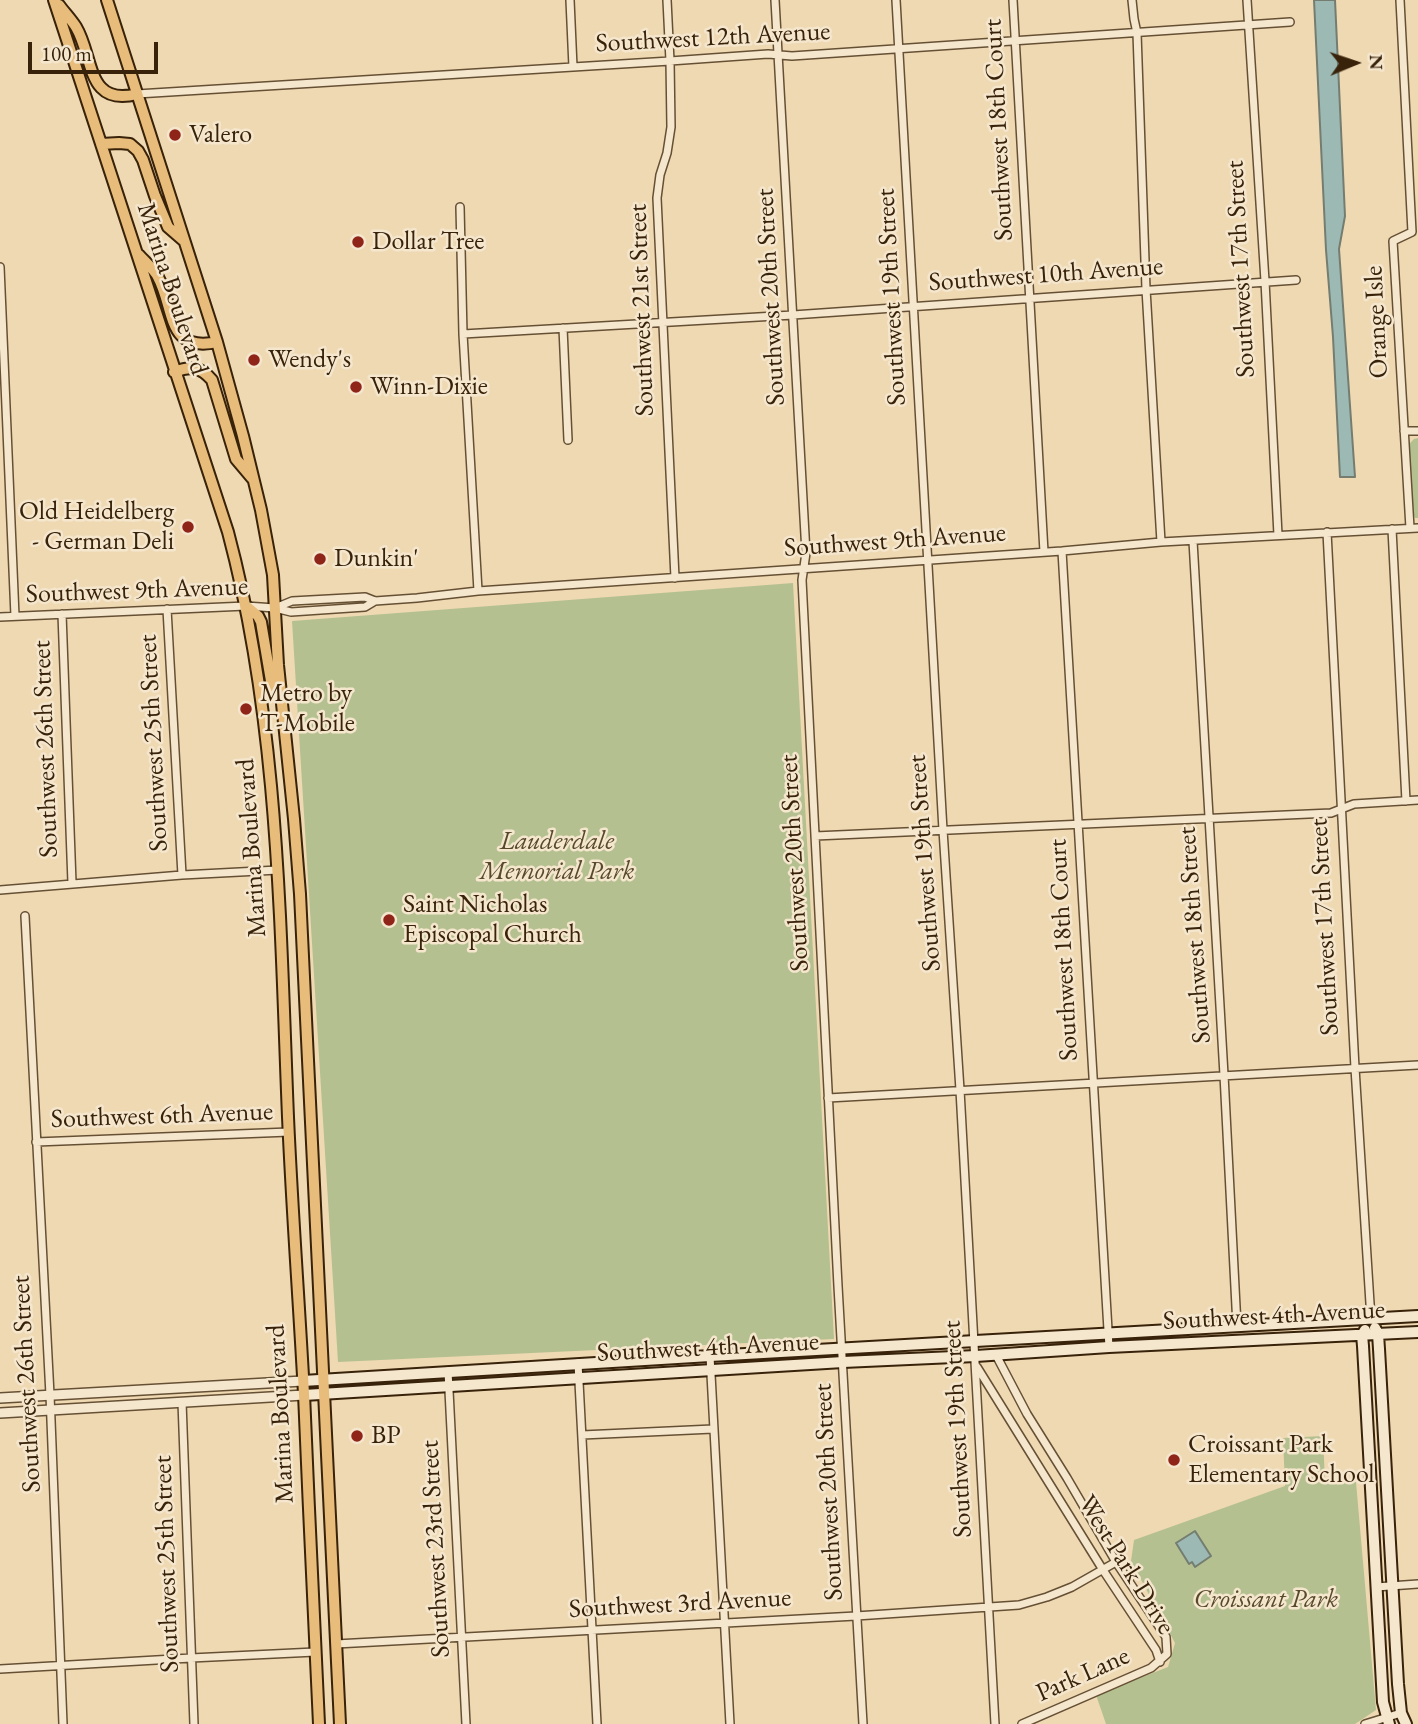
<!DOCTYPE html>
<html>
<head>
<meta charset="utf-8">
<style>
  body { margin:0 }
  #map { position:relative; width:1418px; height:1724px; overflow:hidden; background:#efd9b3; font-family:"EB Garamond",serif }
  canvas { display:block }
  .north { position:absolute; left:1320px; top:28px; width:70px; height:70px; -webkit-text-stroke:5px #f5e6ce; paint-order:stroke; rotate:88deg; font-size:19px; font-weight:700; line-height:28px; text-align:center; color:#382209 }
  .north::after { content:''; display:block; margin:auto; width:24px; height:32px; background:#382209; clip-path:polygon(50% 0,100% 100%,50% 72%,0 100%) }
  .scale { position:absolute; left:28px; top:42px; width:130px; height:32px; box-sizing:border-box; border:4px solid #382209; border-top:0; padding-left:9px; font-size:21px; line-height:24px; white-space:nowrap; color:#382209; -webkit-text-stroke:5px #f5e6ce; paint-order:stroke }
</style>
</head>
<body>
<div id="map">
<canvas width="1418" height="1724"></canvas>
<div class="north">N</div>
<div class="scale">100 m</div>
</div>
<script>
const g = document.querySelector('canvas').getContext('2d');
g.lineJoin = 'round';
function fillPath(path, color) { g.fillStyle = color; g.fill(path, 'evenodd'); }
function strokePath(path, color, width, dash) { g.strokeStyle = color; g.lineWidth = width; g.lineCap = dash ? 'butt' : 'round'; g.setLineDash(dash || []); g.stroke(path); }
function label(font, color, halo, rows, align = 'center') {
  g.font = font + ' "EB Garamond",serif'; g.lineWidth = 5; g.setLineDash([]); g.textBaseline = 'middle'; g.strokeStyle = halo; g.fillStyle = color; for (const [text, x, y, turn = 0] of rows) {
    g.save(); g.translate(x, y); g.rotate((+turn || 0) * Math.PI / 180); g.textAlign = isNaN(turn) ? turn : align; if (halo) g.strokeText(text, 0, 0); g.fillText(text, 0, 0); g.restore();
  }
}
fillPath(new Path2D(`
  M 1418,438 L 1418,518 L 1415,518 L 1413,513 L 1409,444 L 1414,439 Z
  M 793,583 L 834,1339 L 338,1362 L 292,621 Z
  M 1323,1436 L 1325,1482 L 1356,1482 L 1376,1710 L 1355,1724 L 1106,1724 L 1096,1695 L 1168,1667 L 1175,1643 L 1131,1561 L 1134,1540 L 1285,1486 L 1283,1438 Z`), '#b5c090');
const water = new Path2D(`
  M 1314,0 L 1335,0 L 1345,216 L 1339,249 L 1355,477 L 1340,477 L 1333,337 L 1326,250 Z
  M 1195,1531 L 1211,1556 L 1195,1567 L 1192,1562 L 1189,1564 L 1176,1543 Z`);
fillPath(water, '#9cb9b4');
strokePath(water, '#747d70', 2);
const minor = new Path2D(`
  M 570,0 L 573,67
  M 667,0 L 670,61 L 671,127 L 667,153 L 660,175 L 657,198 L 675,578
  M 775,0 L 806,553 L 802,580 L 838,1286 L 863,1724
  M 896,0 L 943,830 L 960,1090 L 995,1724
  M 1013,0 L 1044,552
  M 1132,0 L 1134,19 L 1137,33 L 1146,289 L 1161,542
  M 1247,0 L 1265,281 L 1278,535
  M 1400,0 L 1412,232 L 1393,241 L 1410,528
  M 137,94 L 670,61 L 768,54 L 792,56 L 1290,22
  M 460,207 L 463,334 L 478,591
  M 0,267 L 15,616
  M 563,328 L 568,440
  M 463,334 L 793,315 L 1296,280
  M 1404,431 L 1418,431
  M 1392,529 L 1406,801
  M 1327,532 L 1355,1068 L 1371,1319
  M 1193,541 L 1224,1075 L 1237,1326
  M 1062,551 L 1109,1347
  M 275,608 L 292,601 L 365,597 L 375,601 L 417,598 L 478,591 L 1062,551 L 1161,542 L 1418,528
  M 167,609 L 182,875
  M 62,614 L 72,883
  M 0,617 L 246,606 L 275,608 L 291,612 L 365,607 L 375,601
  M 815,836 L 1331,813 L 1354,804 L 1418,800
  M 0,890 L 182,875 L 278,870
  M 25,916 L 50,1395 L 63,1724
  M 828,1098 L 1418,1065
  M 36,1142 L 289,1132
  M 996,1355 L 1027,1414 L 1067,1478 L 1116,1562 L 1166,1637 L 1167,1654 L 1151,1668 L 1022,1724
  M 710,1356 L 730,1724
  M 578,1363 L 597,1724
  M 977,1367 L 1103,1570 L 1156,1650 L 1160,1662
  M 448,1371 L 466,1724
  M 182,1402 L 194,1724
  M 582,1435 L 713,1429
  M 1376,1587 L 1418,1584
  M 336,1644 L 856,1616 L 1019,1605 L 1047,1597 L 1072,1587 L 1116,1562
  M 0,1669 L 191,1658 L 315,1652
  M 1365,1724 L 1401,1713`);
const tertiary = new Path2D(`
  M 0,1398 L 303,1381
  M 0,1413 L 304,1395`);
const secondary = new Path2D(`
  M 1375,1328 L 1378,1334 L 1379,1349 L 1398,1684 L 1401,1713 L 1406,1724
  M 1365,1330 L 1362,1335 L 1363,1346 L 1383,1702 L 1389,1724
  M 303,1381 L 710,1356 L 1418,1316
  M 304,1395 L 843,1362 L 976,1356 L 1109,1347 L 1418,1332`);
const primary = new Path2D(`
  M 54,0 L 228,532 C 279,723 280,921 288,1117 C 292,1209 299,1301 304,1394 C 309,1504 313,1614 319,1724
  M 107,0 L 217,342 L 243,436 L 261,510 L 273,575 L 278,665 L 294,819 L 300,894 L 340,1724
  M 59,5 C 64,12 71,19 76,27 C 94,57 86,107 137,94
  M 101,144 L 119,143 L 130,144 L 138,151 L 143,160 L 155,196 L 168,227 L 183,240
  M 139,255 C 145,262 154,269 158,277 C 175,308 166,353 217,342
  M 174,372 C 190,366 200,366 212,380 L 236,459 L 252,478
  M 246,606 L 258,616 L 261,622 L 271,681 L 279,696`);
strokePath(minor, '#665034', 10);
strokePath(tertiary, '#665034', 12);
strokePath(secondary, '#382209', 14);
strokePath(primary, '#382209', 14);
strokePath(minor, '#f5e6ce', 7);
strokePath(tertiary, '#f5e6ce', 9);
strokePath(secondary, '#f5e6ce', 10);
strokePath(primary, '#e8bc7a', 10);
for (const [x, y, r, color] of [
  [175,135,7,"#8f2418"],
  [358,242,7,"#8f2418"],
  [254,360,7,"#8f2418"],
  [356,387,7,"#8f2418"],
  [188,527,7,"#8f2418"],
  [320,559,7,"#8f2418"],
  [246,709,7,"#8f2418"],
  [389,920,7,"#8f2418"],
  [357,1436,7,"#8f2418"],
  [1174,1460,7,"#8f2418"]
]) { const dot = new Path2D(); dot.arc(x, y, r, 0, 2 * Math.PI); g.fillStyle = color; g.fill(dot); strokePath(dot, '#f5e6ce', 2.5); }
label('26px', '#382209', '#f5e6ce', [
  ["Southwest 12th Avenue",713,38,-3],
  ["Southwest 18th Court",999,130,-93],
  ["Southwest 17th Street",1241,269,-93],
  ["Southwest 10th Avenue",1046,275,-4],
  ["Marina Boulevard",172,289,72],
  ["Southwest 20th Street",771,297,-93],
  ["Southwest 19th Street",892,297,-93],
  ["Southwest 21st Street",642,310,-92],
  ["Orange Isle",1377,322,-93],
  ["Southwest 9th Avenue",895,541,-4],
  ["Southwest 9th Avenue",137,591,-2],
  ["Southwest 25th Street",154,743,-93],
  ["Southwest 26th Street",46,749,-92],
  ["Marina Boulevard",252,848,-94],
  ["Southwest 20th Street",795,863,-93],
  ["Southwest 19th Street",925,863,-94],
  ["Southwest 17th Street",1325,927,-93],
  ["Southwest 18th Street",1195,935,-94],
  ["Southwest 18th Court",1064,950,-93],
  ["Southwest 6th Avenue",162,1116,-2],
  ["Southwest 4th Avenue",1274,1316,-3],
  ["Southwest 4th Avenue",708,1348,-3],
  ["Southwest 26th Street",27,1384,-93],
  ["Marina Boulevard",281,1414,-93],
  ["Southwest 19th Street",958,1429,-93],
  ["Southwest 20th Street",829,1492,-93],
  ["Southwest 23rd Street",436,1549,-93],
  ["Southwest 25th Street",167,1564,-92],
  ["West Park Drive",1126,1565,58],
  ["Southwest 3rd Avenue",680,1604,-3],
  ["Park Lane",1083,1675,-24]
]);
label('26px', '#382209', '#f5e6ce', [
  ["Valero",189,135],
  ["Dollar Tree",372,242],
  ["Wendy's",268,360],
  ["Winn-Dixie",370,387],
  ["Old Heidelberg",174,512,"right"],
  ["- German Deli",174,542,"right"],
  ["Dunkin'",334,559],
  ["Metro by",260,694],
  ["T-Mobile",260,724],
  ["Saint Nicholas",403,905],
  ["Episcopal Church",403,935],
  ["BP",371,1436],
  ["Croissant Park",1188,1445],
  ["Elementary School",1188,1475]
], 'left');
label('italic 26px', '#574a2b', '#f5e6ce', [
  ["Lauderdale",557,842],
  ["Memorial Park",557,872],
  ["Croissant Park",1266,1600]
]);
</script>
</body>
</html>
